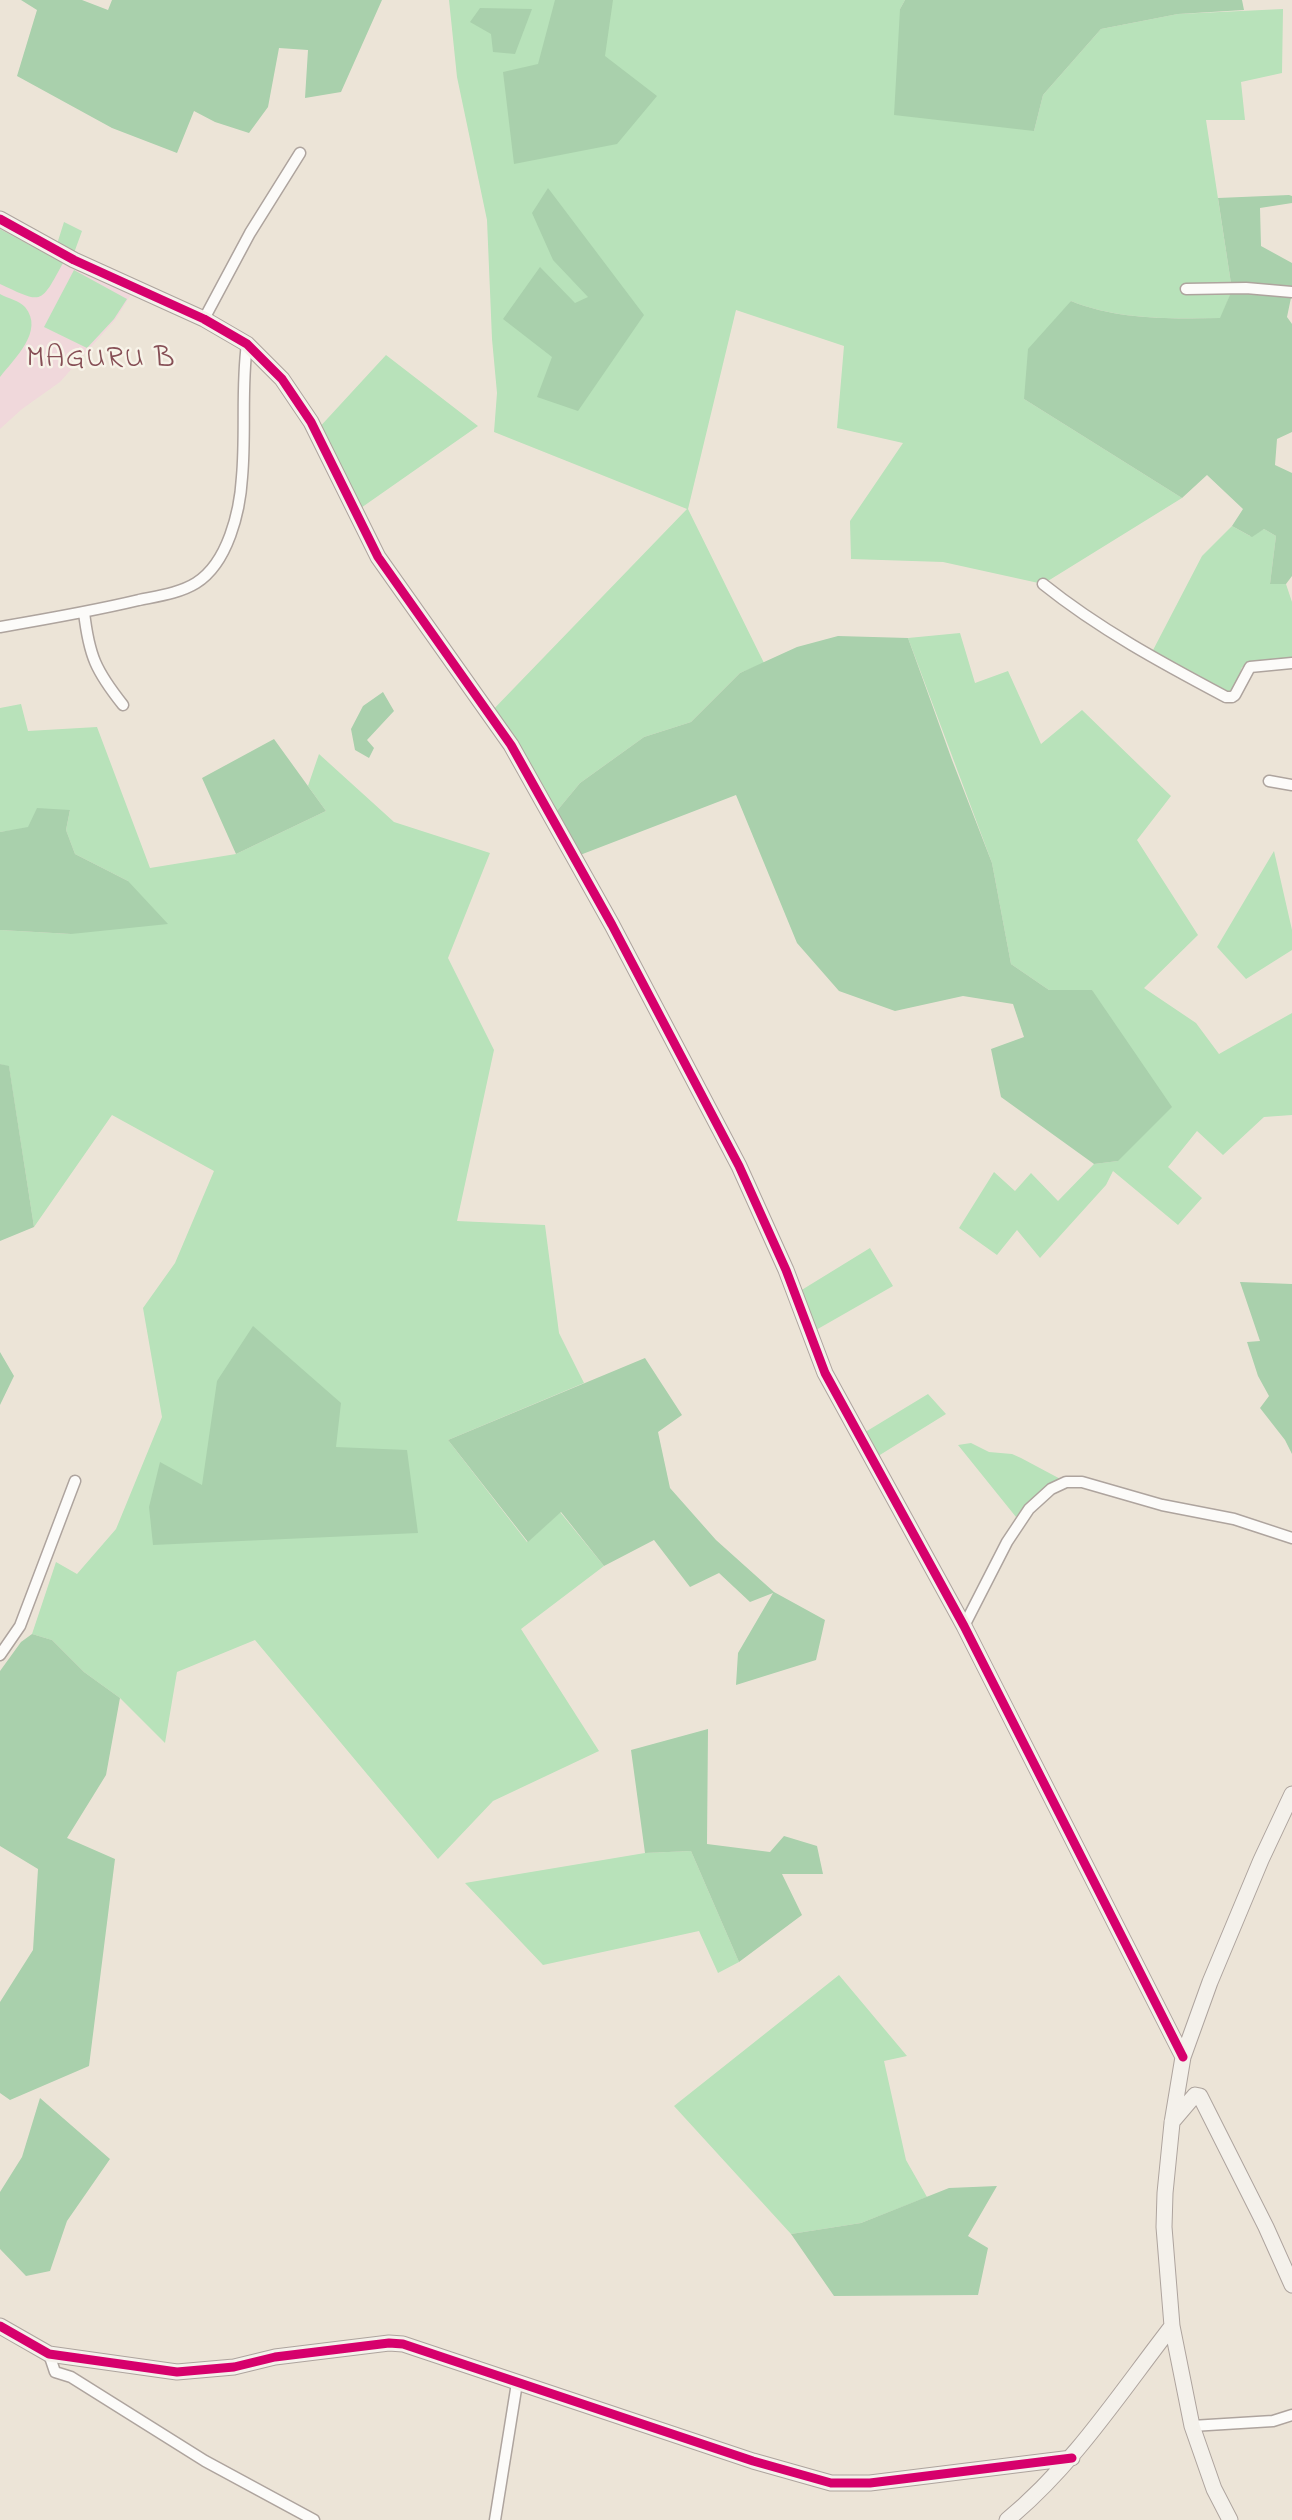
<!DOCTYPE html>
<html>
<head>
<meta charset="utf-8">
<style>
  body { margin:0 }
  canvas { display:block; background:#ece4d7 }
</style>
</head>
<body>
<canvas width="1292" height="2520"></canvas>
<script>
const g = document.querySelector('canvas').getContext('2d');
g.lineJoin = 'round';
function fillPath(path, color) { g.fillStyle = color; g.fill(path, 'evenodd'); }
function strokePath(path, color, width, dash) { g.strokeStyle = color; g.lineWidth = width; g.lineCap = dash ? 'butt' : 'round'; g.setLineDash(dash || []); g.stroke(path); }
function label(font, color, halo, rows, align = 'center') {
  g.font = font + ' "Indie Flower",sans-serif'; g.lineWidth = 5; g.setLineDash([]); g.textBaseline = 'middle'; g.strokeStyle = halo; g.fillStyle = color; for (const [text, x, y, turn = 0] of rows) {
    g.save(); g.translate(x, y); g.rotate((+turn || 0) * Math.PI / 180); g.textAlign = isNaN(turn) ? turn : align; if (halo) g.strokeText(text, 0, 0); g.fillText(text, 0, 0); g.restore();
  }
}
fillPath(new Path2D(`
  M 0,223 L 132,293 L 115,320 L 60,382 L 22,409 L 0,429 Z`), '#f0d8db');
fillPath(new Path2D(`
  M 449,0 L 905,0 L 900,9 L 1034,131 L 1043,95 L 1101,29 L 1178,14 L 1283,9 L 1282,73 L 1241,82 L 1245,120 L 1206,120 L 1232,290 L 1221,318 C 1171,319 1118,320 1071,301 L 1024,399 L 1182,498 L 1043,584 L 943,562 L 851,559 L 850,521 L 903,443 L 837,428 L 844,346 L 736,310 L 688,509 L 764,663 L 740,673 L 691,722 L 644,737 L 580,783 L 556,812 L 487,716 L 687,509 L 494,432 L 497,393 L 492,339 L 487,220 L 457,77 Z
  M 64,222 L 82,231 L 74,253 L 57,244 Z
  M 0,229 L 63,263 C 40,305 43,304 0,284 Z
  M 74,270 L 127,299 L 114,319 L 87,348 L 44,327 Z
  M 0,294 C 7,298 20,301 25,307 C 45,331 14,359 0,377 Z
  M 386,355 L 478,426 L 358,510 L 316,431 Z
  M 1232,526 L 1250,536 L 1264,529 L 1276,536 L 1270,584 L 1286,584 L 1292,602 L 1292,667 L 1242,667 L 1236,686 L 1231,694 L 1151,654 L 1202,556 Z
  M 960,633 L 975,683 L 1008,671 L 1041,744 L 1082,710 L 1171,796 L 1137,840 L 1198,935 L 1144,988 L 1196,1023 L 1219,1054 L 1292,1013 L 1292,1115 L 1264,1117 L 1223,1155 L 1197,1131 L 1168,1167 L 1202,1198 L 1178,1225 L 1113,1171 L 1106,1185 L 1040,1258 L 1017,1230 L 997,1255 L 959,1228 L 994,1172 L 1015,1191 L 1031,1173 L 1058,1201 L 1094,1164 L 1118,1161 L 1092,990 L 1049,990 L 1011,964 L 992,863 L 908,638 Z
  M 21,704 L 28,731 L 97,727 L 150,868 L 236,854 L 326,811 L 308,786 L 319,754 L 394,822 L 490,853 L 448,958 L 494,1050 L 457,1221 L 545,1225 L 559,1333 L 584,1383 L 448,1440 L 527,1542 L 560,1512 L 604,1566 L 521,1629 L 599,1751 L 493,1801 L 438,1859 L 255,1640 L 177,1672 L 165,1743 L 120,1698 L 84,1672 L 52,1640 L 32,1634 L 56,1562 L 77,1574 L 116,1529 L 162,1417 L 143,1308 L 175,1263 L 214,1171 L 112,1115 L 34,1227 L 9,1067 L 0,1064 L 0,930 L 71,934 L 128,881 L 75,854 L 66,830 L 70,810 L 28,828 L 0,832 L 0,708 Z
  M 1274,851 L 1292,930 L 1292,950 L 1246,979 L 1217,947 Z
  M 870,1248 L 893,1286 L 816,1330 L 800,1291 Z
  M 928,1394 L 946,1414 L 875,1458 L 862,1434 Z
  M 971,1443 L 989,1452 L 1012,1454 L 1021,1458 L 1066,1482 C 1044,1487 1029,1499 1016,1517 L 958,1445 Z
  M 691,1851 L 739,1962 L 718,1973 L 699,1931 L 543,1965 L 465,1883 L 645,1853 Z
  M 839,1975 L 907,2056 L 884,2061 L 906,2160 L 927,2197 L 861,2223 L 791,2234 L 674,2106 Z`), '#b8e2ba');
fillPath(new Path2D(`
  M 21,0 L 82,0 L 108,10 L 112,0 L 382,0 L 341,92 L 305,98 L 308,50 L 279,48 L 268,107 L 249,133 L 215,122 L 194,111 L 177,153 L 112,128 L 17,76 L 37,10 Z
  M 555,0 L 613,0 L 605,56 L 657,96 L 617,144 L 514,164 L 503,72 L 538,64 Z
  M 905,0 L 1242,0 L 1244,10 L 1178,14 L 1101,29 L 1043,95 L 1034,131 L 894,115 L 900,9 Z
  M 480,8 L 532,9 L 515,54 L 493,52 L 491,34 L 470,22 Z
  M 548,188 L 644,315 L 578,411 L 537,397 L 552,357 L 503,319 L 540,267 L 575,303 L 588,297 L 553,260 L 532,213 Z
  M 1289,195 L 1292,196 L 1292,203 L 1260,208 L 1261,246 L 1292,263 L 1292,293 L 1287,317 L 1292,324 L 1292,432 L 1277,439 L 1275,465 L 1292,473 L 1292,576 L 1286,584 L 1270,584 L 1276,536 L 1264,529 L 1252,537 L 1232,526 L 1243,509 L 1207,475 L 1182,498 L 1024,399 L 1028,349 L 1071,301 C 1118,320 1170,319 1220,318 L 1232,290 L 1218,198 Z
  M 838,636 L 908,638 L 952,760 L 992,863 L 1011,964 L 1049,990 L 1092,990 L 1172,1107 L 1118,1161 L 1094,1164 L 1001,1097 L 991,1049 L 1024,1037 L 1013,1004 L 963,996 L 895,1011 L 839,991 L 797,943 L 736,795 L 580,855 L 556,812 L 580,783 L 644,737 L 691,722 L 740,673 L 797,647 Z
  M 383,692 L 394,711 L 367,740 L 374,748 L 369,758 L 355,750 L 351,729 L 363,706 Z
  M 274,739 L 326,811 L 236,854 L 202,778 Z
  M 37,808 L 70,810 L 66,830 L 75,854 L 128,881 L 168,924 L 71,934 L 0,930 L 0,832 L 28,827 Z
  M 0,1064 L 9,1066 L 34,1227 L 0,1241 Z
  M 1240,1282 L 1292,1284 L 1292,1454 L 1285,1440 L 1260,1408 L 1269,1396 L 1258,1376 L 1247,1342 L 1260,1341 Z
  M 253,1326 L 341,1403 L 336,1447 L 407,1450 L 418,1533 L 153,1545 L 149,1507 L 160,1462 L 202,1485 L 217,1381 Z
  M 0,1352 L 14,1376 L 0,1405 Z
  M 645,1358 L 682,1415 L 658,1432 L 670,1488 L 716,1540 L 774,1592 L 825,1620 L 816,1660 L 736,1685 L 738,1653 L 773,1593 L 750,1602 L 719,1573 L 690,1587 L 654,1540 L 604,1566 L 561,1512 L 528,1542 L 448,1440 Z
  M 32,1634 L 52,1640 L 84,1672 L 120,1698 L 106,1775 L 67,1838 L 115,1859 L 89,2066 L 10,2100 L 0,2093 L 0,2002 L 33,1950 L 38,1869 L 0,1846 L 0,1671 L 21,1642 Z
  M 708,1729 L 707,1844 L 770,1852 L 784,1836 L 817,1846 L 823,1874 L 782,1874 L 802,1915 L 739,1962 L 691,1851 L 645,1853 L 631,1750 Z
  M 40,2098 L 110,2159 L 67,2221 L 50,2271 L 26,2276 L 0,2249 L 0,2192 L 22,2157 Z
  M 997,2186 L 968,2236 L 988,2248 L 978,2295 L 834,2296 L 791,2234 L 861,2223 L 949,2188 Z`), '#a9d0ac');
const street = new Path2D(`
  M 1186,289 L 1246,288 L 1292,292
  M 204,319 L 250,233 L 300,153
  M 1043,584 C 1099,629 1162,663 1226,697 L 1232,697 L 1235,695 L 1250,667 L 1292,663
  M 84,612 C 89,656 96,671 123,705
  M 0,627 C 47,619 93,611 139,600 C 158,596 180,593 196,583 C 228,563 240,511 242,477 C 246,433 241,388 247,344
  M 1269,781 L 1292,785
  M 964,1626 L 1007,1542 L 1029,1509 L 1051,1489 L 1066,1482 L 1082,1482 L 1162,1505 L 1234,1519 L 1292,1538
  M 0,1655 L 20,1626 L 75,1481
  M 49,2354 L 55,2372 L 71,2377 L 205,2461 L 314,2520
  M 1192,2426 L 1273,2421 L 1292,2415
  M 495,2520 L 517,2383`);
const secondary = new Path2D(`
  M 0,219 L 74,260 L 204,319 L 247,344 L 282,379 L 311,422 L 378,557 L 511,745 L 612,925 L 739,1166 L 786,1270 L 825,1373 L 964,1626 L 1183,2057
  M 1172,2122 L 1195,2095 L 1200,2096 L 1266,2227 L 1292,2285
  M 0,2326 L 49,2354 L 177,2372 L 234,2367 L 275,2357 L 389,2343 L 403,2344 L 753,2461 L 831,2483 L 870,2483 L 1072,2458
  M 1007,2520 C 1073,2466 1120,2393 1172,2326
  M 1230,2520 L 1214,2489 L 1192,2426 L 1172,2326 L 1164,2227 L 1165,2193 L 1172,2123 L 1183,2057 L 1210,1982 L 1261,1860 L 1292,1794`);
strokePath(street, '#aea49e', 13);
strokePath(secondary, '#aea49e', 17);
strokePath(street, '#fcfbf9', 10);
strokePath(secondary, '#f4f1eb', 15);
strokePath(new Path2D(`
  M 0,219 L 74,260 L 204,319 L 247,344 L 282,379 L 311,422 L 378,557 L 511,745 L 612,925 L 739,1166 L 786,1270 L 825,1373 L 964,1626 L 1183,2057
  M 0,2326 L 49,2354 L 177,2372 L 234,2367 L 275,2357 L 389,2343 L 403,2344 L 753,2461 L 831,2483 L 870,2483 L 1072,2458`), '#d6006c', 9);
g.letterSpacing = '1.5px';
label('30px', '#864e55', '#f7f3e8', [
  ["MAGURU B",101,361]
]);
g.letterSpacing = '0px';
</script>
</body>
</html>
